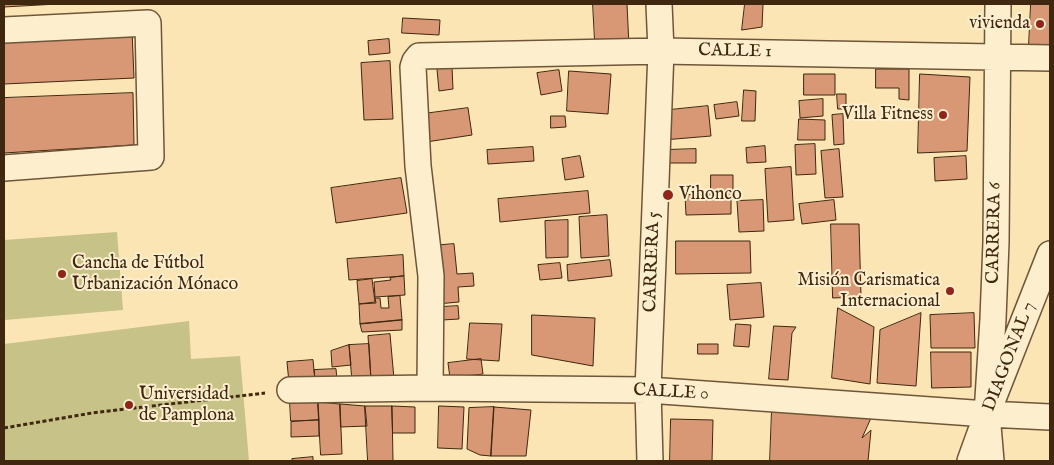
<!DOCTYPE html>
<html>
<head>
<meta charset="utf-8">
<style>
  body { margin:0 }
  #map { position:relative; width:1054px; height:465px; overflow:hidden; background:#fce5b4; font-family:"IM FELL English",serif }
  canvas { display:block }
  .frame { position:absolute; inset:0; border:5px solid #3f2710; pointer-events:none }
</style>
</head>
<body>
<div id="map">
<canvas width="1054" height="465"></canvas>
<div class="frame"></div>
</div>
<script>
const g = document.querySelector('canvas').getContext('2d');
g.lineJoin = 'round';
function fillPath(path, color) { g.fillStyle = color; g.fill(path, 'evenodd'); }
function strokePath(path, color, width, dash) { g.strokeStyle = color; g.lineWidth = width; g.lineCap = dash ? 'butt' : 'round'; g.setLineDash(dash || []); g.stroke(path); }
function label(font, color, halo, rows, align = 'center') {
  g.font = font + ' "IM FELL English",serif'; g.lineWidth = 4; g.setLineDash([]); g.textBaseline = 'middle'; g.strokeStyle = halo; g.fillStyle = color; for (const [text, x, y, turn = 0] of rows) {
    g.save(); g.translate(x, y); g.rotate((+turn || 0) * Math.PI / 180); g.textAlign = isNaN(turn) ? turn : align; if (halo) g.strokeText(text, 0, 0); g.fillText(text, 0, 0); g.restore();
  }
}
fillPath(new Path2D(`
  M 117,232 L 123,310 L 5,320 L 4,240 Z
  M 189,321 L 191,359 L 240,356 L 249,461 L 4,461 L 4,344 Z`), '#c7c287');
const building = new Path2D(`
  M 4,4 L 57,4 L 4,7 Z
  M 593,4 L 627,4 L 629,46 L 595,42 Z
  M 745,4 L 763,4 L 762,27 L 742,30 Z
  M 1031,4 L 1050,4 L 1050,45 L 1029,45 Z
  M 403,18 L 440,20 L 439,35 L 402,33 Z
  M 132,30 L 134,78 L 4,84 L 4,37 Z
  M 389,39 L 390,53 L 369,55 L 368,41 Z
  M 390,61 L 393,119 L 364,120 L 361,63 Z
  M 452,67 L 453,89 L 439,91 L 437,69 Z
  M 876,69 L 909,69 L 909,100 L 899,99 L 899,88 L 876,88 Z
  M 559,70 L 562,91 L 541,95 L 537,73 Z
  M 569,71 L 611,74 L 608,114 L 567,111 Z
  M 804,74 L 835,74 L 835,95 L 804,95 Z
  M 920,74 L 970,77 L 967,151 L 918,153 Z
  M 744,90 L 756,91 L 755,121 L 742,121 Z
  M 133,93 L 134,145 L 4,153 L 4,98 Z
  M 837,94 L 846,94 L 846,109 L 838,109 Z
  M 823,99 L 823,116 L 800,118 L 799,101 Z
  M 737,102 L 739,116 L 716,119 L 714,105 Z
  M 708,106 L 711,136 L 663,140 L 660,111 Z
  M 468,108 L 472,135 L 426,142 L 423,114 Z
  M 843,114 L 844,144 L 834,145 L 832,115 Z
  M 551,116 L 565,116 L 566,127 L 551,128 Z
  M 799,119 L 825,120 L 825,140 L 798,140 Z
  M 815,144 L 816,174 L 796,175 L 795,145 Z
  M 765,146 L 766,162 L 747,163 L 746,148 Z
  M 533,147 L 534,161 L 488,164 L 487,150 Z
  M 696,149 L 696,163 L 665,163 L 665,150 Z
  M 839,149 L 843,197 L 825,198 L 821,151 Z
  M 580,156 L 584,177 L 565,180 L 562,159 Z
  M 966,156 L 967,179 L 935,181 L 934,158 Z
  M 791,167 L 794,220 L 768,222 L 765,169 Z
  M 711,175 L 733,175 L 733,190 L 711,191 Z
  M 401,178 L 407,213 L 336,223 L 331,188 Z
  M 588,191 L 590,213 L 500,222 L 498,199 Z
  M 731,194 L 731,214 L 686,215 L 685,195 Z
  M 763,200 L 764,231 L 739,232 L 737,201 Z
  M 834,200 L 836,220 L 802,224 L 799,204 Z
  M 607,215 L 609,256 L 581,258 L 579,217 Z
  M 568,220 L 568,257 L 546,258 L 545,221 Z
  M 831,224 L 859,224 L 861,297 L 833,298 Z
  M 676,241 L 750,241 L 751,273 L 676,274 Z
  M 454,244 L 457,274 L 473,273 L 474,286 L 458,287 L 459,302 L 437,304 L 431,246 Z
  M 403,255 L 404,276 L 349,280 L 347,259 Z
  M 610,260 L 612,276 L 568,281 L 567,265 Z
  M 560,263 L 562,278 L 540,280 L 538,265 Z
  M 404,276 L 405,295 L 375,297 L 374,282 L 391,280 L 390,278 Z
  M 372,279 L 375,302 L 359,304 L 357,281 Z
  M 761,283 L 764,317 L 730,320 L 727,285 Z
  M 400,296 L 402,320 L 360,324 L 359,304 L 376,303 L 375,298 L 380,298 L 381,308 L 389,308 L 388,297 Z
  M 458,306 L 459,319 L 442,320 L 442,307 Z
  M 838,308 L 874,327 L 870,384 L 832,378 Z
  M 921,313 L 916,386 L 877,383 L 880,330 Z
  M 974,313 L 975,348 L 931,348 L 930,315 Z
  M 532,315 L 595,318 L 593,366 L 532,355 Z
  M 402,320 L 402,330 L 362,332 L 360,324 Z
  M 470,323 L 502,324 L 499,361 L 467,359 Z
  M 736,324 L 751,325 L 749,347 L 734,346 Z
  M 774,326 L 796,327 L 792,333 L 788,380 L 769,379 Z
  M 390,334 L 394,379 L 371,380 L 368,336 Z
  M 369,344 L 371,380 L 352,382 L 349,345 Z
  M 698,344 L 718,344 L 718,354 L 698,354 Z
  M 349,345 L 351,365 L 332,367 L 331,351 Z
  M 931,352 L 971,352 L 971,387 L 932,388 Z
  M 481,359 L 483,374 L 450,378 L 448,363 Z
  M 313,360 L 315,380 L 289,383 L 287,362 Z
  M 336,369 L 337,379 L 315,380 L 314,370 Z
  M 290,402 L 318,402 L 319,420 L 291,421 Z
  M 318,402 L 340,404 L 342,454 L 321,455 Z
  M 340,404 L 365,406 L 367,426 L 341,427 Z
  M 365,406 L 392,406 L 393,461 L 368,461 Z
  M 392,406 L 415,407 L 415,433 L 393,433 Z
  M 439,406 L 464,407 L 462,449 L 438,448 Z
  M 494,407 L 531,410 L 526,456 L 491,456 Z
  M 494,407 L 491,456 L 480,455 L 467,449 L 469,408 Z
  M 772,409 L 871,418 L 862,438 L 871,430 L 868,461 L 770,461 Z
  M 671,419 L 713,420 L 712,461 L 670,461 Z
  M 319,420 L 319,436 L 291,437 L 291,422 Z
  M 313,457 L 313,461 L 292,461 L 292,459 Z`);
fillPath(building, '#d89775');
strokePath(building, '#3f2710', 1);
const minor = new Path2D(`
  M 4,30 L 148,23 L 151,157 L 4,168
  M 430,388 L 431,276 L 418,166 L 413,67 L 415,61 L 419,56 L 661,51 L 1050,58
  M 290,390 L 430,388 L 648,390 L 987,414 L 1050,417
  M 650,461 L 648,390 L 661,51 L 659,4
  M 970,461 L 987,414 L 1050,254
  M 991,461 L 987,414 L 993,319 L 996,242 L 998,4`);
strokePath(minor, '#6e5639', 28);
strokePath(new Path2D(`
  M 4,428 L 92,413 L 265,393`), '#3f2710', 3, [4, 2.5]);
strokePath(minor, '#fdeece', 25);
for (const [x, y, r, color] of [
  [1040,24,5,"#8f2418"],
  [943,115,5,"#8f2418"],
  [668,195,6,"#8f2418"],
  [62,274,5,"#8f2418"],
  [950,291,5,"#8f2418"],
  [129,405,5,"#8f2418"]
]) { const dot = new Path2D(); dot.arc(x, y, r, 0, 2 * Math.PI); g.fillStyle = color; g.fill(dot); strokePath(dot, '#fdeece', 2); }
label('18px', '#3f2710', '#fdeece', [
  ["vivienda",1030,24],
  ["Villa Fitness",933,115],
  ["Vihonco",679,195,"left"],
  ["Cancha de Fútbol",72,264,"left"],
  ["Urbanización Mónaco",72,285,"left"],
  ["Misión Carismatica",940,281],
  ["Internacional",940,302],
  ["Universidad",139,395,"left"],
  ["de Pamplona",139,416,"left"]
], 'right');
label('18px', '#3f2710', '#fdeece', [
  ["CALLE 1",735,52,1],
  ["CARRERA 6",995,233,-89],
  ["CARRERA 5",653,262,-88],
  ["DIAGONAL 7",1010,357,-69],
  ["CALLE 0",671,393,3]
]);
</script>
</body>
</html>
